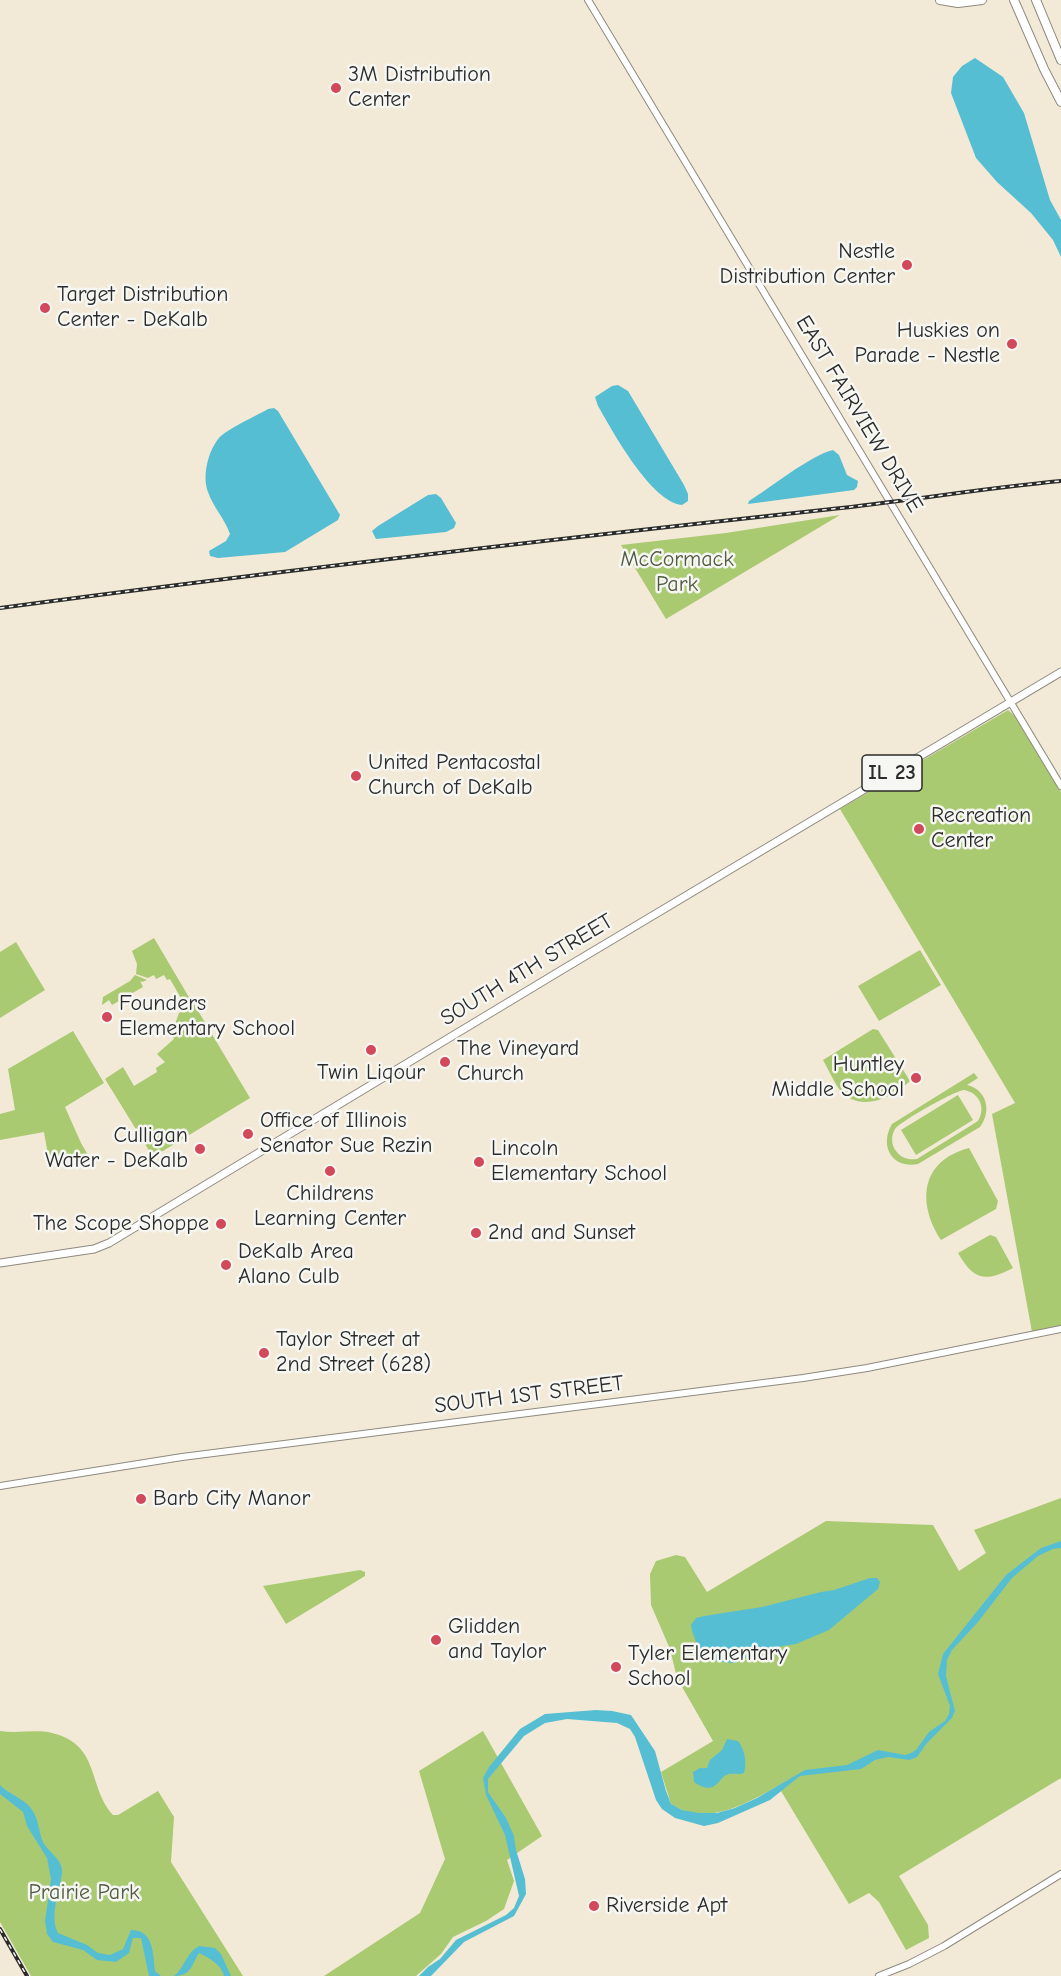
<!DOCTYPE html>
<html>
<head>
<meta charset="utf-8">
<style>
  body { margin:0 }
  canvas { display:block; background:#f2e9d6 }
</style>
</head>
<body>
<canvas width="1061" height="1976"></canvas>
<script>
const g = document.querySelector('canvas').getContext('2d');
g.lineJoin = 'round';
function fillPath(path, color) { g.fillStyle = color; g.fill(path, 'evenodd'); }
function strokePath(path, color, width, dash) { g.strokeStyle = color; g.lineWidth = width; g.lineCap = dash ? 'butt' : 'round'; g.setLineDash(dash || []); g.stroke(path); }
function label(font, color, halo, rows, align = 'center') {
  g.font = font + ' "Comic Neue",sans-serif'; g.lineWidth = 5; g.setLineDash([]); g.textBaseline = 'middle'; g.strokeStyle = halo; g.fillStyle = color; for (const [text, x, y, turn = 0] of rows) {
    g.save(); g.translate(x, y); g.rotate((+turn || 0) * Math.PI / 180); g.textAlign = isNaN(turn) ? turn : align; if (halo) g.strokeText(text, 0, 0); g.fillText(text, 0, 0); g.restore();
  }
}
fillPath(new Path2D(`
  M 840,515 L 666,619 L 621,545 L 726,533 Z
  M 1008,710 L 1016,717 L 1061,792 L 1061,1326 L 1032,1332 L 992,1114 L 1015,1103 L 840,809 Z
  M 154,938 L 190,999 L 185,1002 L 182,1000 L 170,979 L 167,980 L 164,975 L 156,979 L 154,975 L 148,978 L 136,974 L 137,964 L 132,951 Z
  M 16,942 L 45,990 L 0,1018 L 0,952 Z
  M 920,950 L 941,985 L 879,1021 L 858,986 Z
  M 135,975 L 147,980 L 142,982 L 140,981 L 143,987 L 112,1005 L 109,1000 L 102,1005 L 103,997 L 130,981 Z
  M 194,1004 L 250,1098 L 153,1157 L 105,1079 L 123,1067 L 134,1086 L 157,1072 L 156,1068 L 165,1062 L 157,1054 L 174,1039 L 171,1035 L 179,1013 Z
  M 873,1029 L 878,1030 L 910,1081 C 892,1098 859,1114 839,1089 C 833,1080 828,1069 823,1060 Z
  M 73,1031 L 104,1083 L 65,1107 L 81,1143 L 88,1155 L 83,1160 L 49,1161 L 44,1132 L 0,1140 L 0,1114 L 15,1110 L 8,1069 Z
  M 974,1073 L 978,1078 L 967,1085 C 987,1090 992,1111 980,1127 L 918,1164 C 892,1169 879,1146 892,1124 ZM 964,1090 C 980,1093 986,1108 978,1121 L 917,1159 C 908,1160 901,1158 896,1151 C 891,1145 891,1135 895,1129 C 901,1121 954,1091 964,1090 Z
  M 958,1095 L 973,1120 L 916,1155 L 901,1130 Z
  M 969,1148 L 998,1201 L 996,1209 L 941,1240 C 917,1203 920,1161 969,1148 Z
  M 990,1235 L 996,1237 L 1013,1268 C 986,1282 974,1281 958,1253 Z
  M 1061,1498 L 1061,1778 L 899,1876 L 928,1925 L 929,1938 L 906,1950 L 879,1902 L 869,1893 L 849,1904 L 778,1786 C 747,1803 706,1828 671,1804 L 661,1772 L 713,1741 L 677,1678 L 670,1649 L 651,1605 L 650,1574 L 656,1561 L 676,1555 L 685,1557 L 707,1592 L 826,1521 L 933,1525 L 959,1571 L 986,1553 L 974,1530 Z
  M 360,1570 L 365,1572 L 365,1576 L 286,1624 L 263,1586 Z
  M 0,1731 C 17,1734 35,1729 52,1733 C 101,1745 87,1786 113,1815 L 118,1815 L 158,1791 L 174,1817 L 171,1862 L 243,1976 L 31,1976 L 0,1922 Z
  M 483,1731 L 542,1836 L 507,1860 L 514,1881 L 504,1909 L 486,1921 L 453,1937 L 441,1954 L 416,1976 L 324,1976 L 420,1913 L 445,1859 L 419,1771 Z`), '#aaca72');
fillPath(new Path2D(`
  M 975,58 L 1003,77 L 1024,113 L 1050,200 L 1061,220 L 1061,257 L 1053,240 L 1031,213 L 997,182 L 976,158 L 951,93 L 953,77 L 962,66 Z
  M 618,385 L 628,391 L 684,485 L 688,494 L 688,501 L 682,505 C 651,502 613,432 598,406 L 595,397 L 612,386 Z
  M 274,408 L 278,411 L 337,510 L 340,515 L 338,520 L 285,552 L 218,558 L 210,556 L 209,551 L 226,541 L 230,534 C 225,519 213,507 208,492 C 202,476 208,451 219,438 C 227,429 256,416 268,409 Z
  M 833,450 L 839,455 L 847,475 L 858,481 L 857,487 L 854,490 L 748,504 L 749,501 C 770,488 811,455 833,450 Z
  M 436,494 L 441,498 L 456,523 L 454,528 L 446,532 L 376,539 L 372,531 L 378,526 L 428,495 Z
  M 1061,1541 L 1061,1548 L 1053,1549 L 1038,1556 L 1012,1578 L 978,1622 L 952,1650 L 947,1660 L 946,1676 L 955,1711 L 952,1718 L 927,1743 L 917,1757 L 909,1760 L 888,1757 L 875,1760 L 861,1769 L 800,1776 L 770,1800 L 718,1823 L 704,1826 L 675,1818 L 662,1809 L 656,1800 L 635,1737 L 630,1729 L 617,1723 L 567,1719 L 545,1723 L 524,1736 L 488,1779 L 488,1792 L 506,1818 L 514,1836 L 516,1850 L 525,1879 L 526,1894 L 514,1916 L 464,1942 L 431,1976 L 419,1976 L 428,1967 L 440,1959 L 456,1940 L 506,1915 L 514,1908 L 519,1896 L 505,1835 L 486,1795 L 483,1778 L 489,1767 L 520,1729 L 545,1714 L 596,1710 L 612,1711 L 631,1715 L 655,1751 L 666,1791 L 671,1804 L 682,1810 L 699,1813 L 717,1813 L 735,1808 L 757,1798 L 805,1770 L 847,1765 L 878,1750 L 905,1755 L 911,1753 L 916,1750 L 929,1732 L 945,1721 L 949,1714 L 950,1706 L 938,1674 L 943,1654 L 1006,1575 L 1041,1548 Z
  M 870,1578 L 877,1578 L 880,1582 L 878,1589 L 829,1630 L 796,1644 L 764,1649 L 735,1663 L 722,1662 L 713,1660 L 699,1650 L 692,1631 L 691,1625 L 696,1618 L 704,1616 L 762,1607 L 821,1592 L 834,1590 Z
  M 727,1739 L 738,1741 C 745,1750 747,1762 744,1773 C 738,1775 735,1773 729,1774 C 718,1776 717,1798 694,1782 L 693,1772 L 700,1768 L 707,1768 L 710,1760 L 722,1750 Z
  M 0,1785 C 9,1794 22,1798 30,1807 C 39,1817 38,1831 43,1842 C 49,1853 63,1859 62,1873 C 60,1892 49,1915 58,1933 L 87,1945 L 98,1953 L 110,1955 L 123,1949 L 131,1930 C 154,1930 153,1954 155,1971 L 161,1976 L 149,1976 L 141,1938 L 133,1938 L 129,1953 L 116,1962 L 97,1960 L 83,1950 L 53,1942 L 47,1934 L 45,1921 L 51,1879 L 47,1858 L 27,1826 L 23,1812 L 0,1794 Z
  M 199,1946 L 215,1948 L 221,1954 L 231,1976 L 224,1976 C 221,1964 209,1958 199,1953 C 191,1966 191,1976 174,1976 C 185,1967 186,1953 199,1946 Z`), '#56bed3');
const secondary = new Path2D(`
  M 588,0 L 1061,786
  M 0,1486 L 182,1457 L 803,1378 L 867,1368 L 1061,1329
  M 879,1976 L 909,1964 L 944,1946 L 1061,1874`);
const primary = new Path2D(`
  M 0,1263 L 94,1249 L 109,1243 L 565,968 L 1061,672`);
const highway = new Path2D(`
  M 940,0 L 958,3 L 982,0
  M 1014,0 L 1044,69 L 1061,102
  M 1036,0 L 1061,60`);
strokePath(secondary, '#8e8a80', 8);
strokePath(primary, '#8e8a80', 9);
strokePath(highway, '#8e8a80', 10);
strokePath(secondary, '#fff', 6);
strokePath(primary, '#fff', 7);
strokePath(highway, '#fff', 8);
const rail = new Path2D(`
  M 0,608 C 277,571 554,539 832,509 C 908,501 984,488 1061,481
  M 0,1929 L 27,1976`);
strokePath(rail, '#2b2b2b', 4);
strokePath(rail, '#f6f6f2', 1.5, [4.5]);
for (const [x, y, r, color] of [
  [336,88,6,"#d1495b"],
  [907,265,6,"#d1495b"],
  [45,308,6,"#d1495b"],
  [1012,344,6,"#d1495b"],
  [356,776,6,"#d1495b"],
  [919,829,6,"#d1495b"],
  [107,1017,6,"#d1495b"],
  [371,1050,6,"#d1495b"],
  [445,1062,6,"#d1495b"],
  [916,1078,6,"#d1495b"],
  [248,1134,6,"#d1495b"],
  [200,1149,6,"#d1495b"],
  [479,1162,6,"#d1495b"],
  [330,1171,6,"#d1495b"],
  [221,1224,6,"#d1495b"],
  [476,1233,6,"#d1495b"],
  [226,1265,6,"#d1495b"],
  [264,1353,6,"#d1495b"],
  [141,1499,6,"#d1495b"],
  [436,1640,6,"#d1495b"],
  [616,1667,6,"#d1495b"],
  [594,1906,6,"#d1495b"]
]) { const dot = new Path2D(); dot.arc(x, y, r, 0, 2 * Math.PI); g.fillStyle = color; g.fill(dot); strokePath(dot, '#f6f6f2', 2); }
for (const [x, y, w] of [
  [892,773,60]
]) { const box = new Path2D(); box.roundRect(x - w / 2, y - 18, w, 36, 4.5); g.fillStyle = '#f6f6f2'; g.fill(box); strokePath(box, '#2b2b2b', 1.5); }
label('bold 21px', '#2b2b2b', null, [
  ["IL 23",892,773]
]);
label('22px', '#2b2b2b', '#f6f6f2', [
  ["3M Distribution",348,75],
  ["Center",348,100],
  ["Nestle",895,252,"right"],
  ["Distribution Center",895,277,"right"],
  ["Target Distribution",57,295],
  ["Center - DeKalb",57,320],
  ["Huskies on",1000,331,"right"],
  ["Parade - Nestle",1000,356,"right"],
  ["United Pentacostal",368,763],
  ["Church of DeKalb",368,788],
  ["Recreation",931,816],
  ["Center",931,841],
  ["Founders",119,1004],
  ["Elementary School",119,1029],
  ["The Vineyard",457,1049],
  ["Church",457,1074],
  ["Huntley",904,1065,"right"],
  ["Middle School",904,1090,"right"],
  ["Twin Liqour",371,1073,"center"],
  ["Office of Illinois",260,1121],
  ["Senator Sue Rezin",260,1146],
  ["Culligan",188,1136,"right"],
  ["Water - DeKalb",188,1161,"right"],
  ["Lincoln",491,1149],
  ["Elementary School",491,1174],
  ["Childrens",330,1194,"center"],
  ["Learning Center",330,1219,"center"],
  ["The Scope Shoppe",209,1224,"right"],
  ["2nd and Sunset",488,1233],
  ["DeKalb Area",238,1252],
  ["Alano Culb",238,1277],
  ["Taylor Street at",276,1340],
  ["2nd Street (628)",276,1365],
  ["Barb City Manor",153,1499],
  ["Glidden",448,1627],
  ["and Taylor",448,1652],
  ["Tyler Elementary",628,1654],
  ["School",628,1679],
  ["Riverside Apt",606,1906]
], 'left');
label('22px', '#2b2b2b', '#f6f6f2', [
  ["EAST FAIRVIEW DRIVE",859,414,59],
  ["SOUTH 4TH STREET",527,970,-31],
  ["SOUTH 1ST STREET",529,1395,-7]
]);
label('22px', '#515b40', '#f6f6f2', [
  ["McCormack",677,560],
  ["Park",677,585],
  ["Prairie Park",84,1893]
]);
</script>
</body>
</html>
